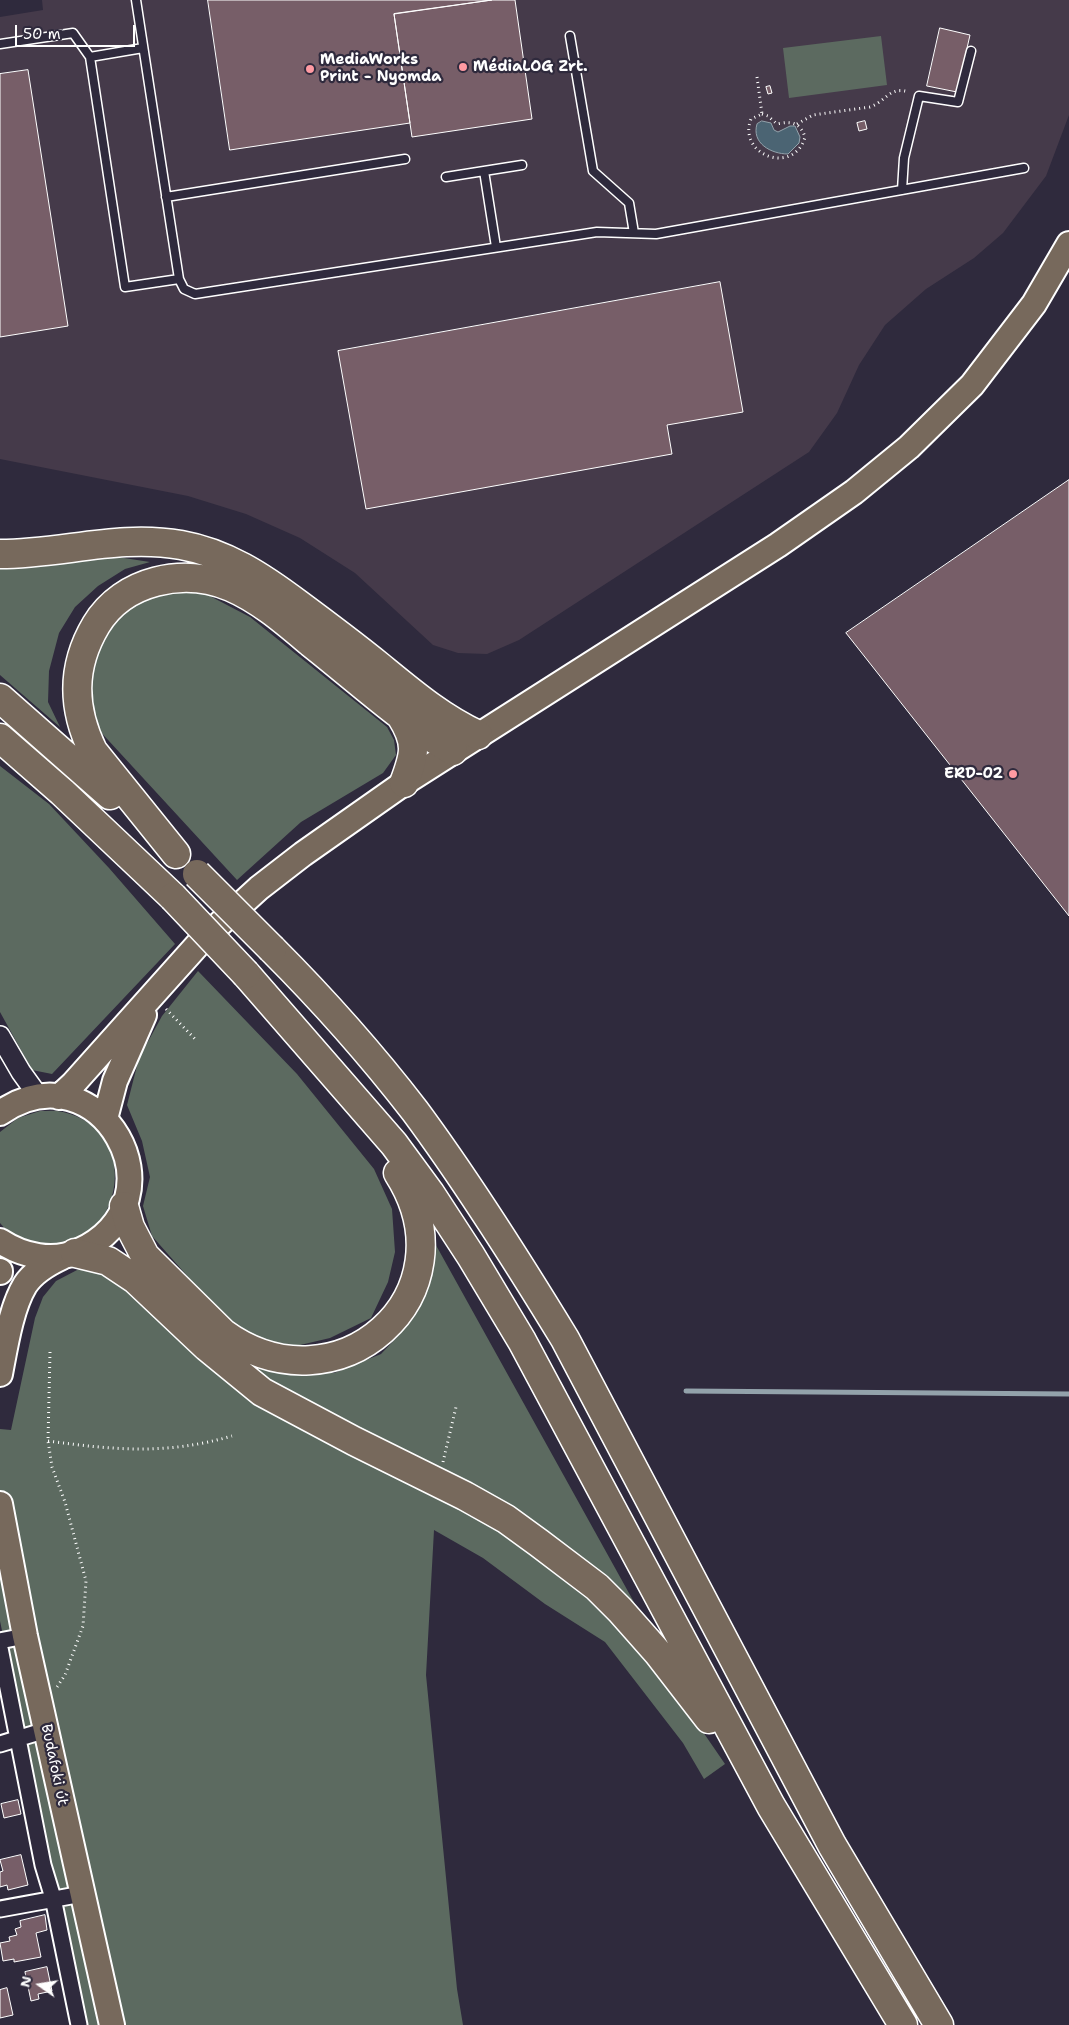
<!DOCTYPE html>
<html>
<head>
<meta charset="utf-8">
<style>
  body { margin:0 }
  #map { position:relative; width:1069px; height:2025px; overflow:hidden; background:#2f2a3d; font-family:"Shantell Sans",sans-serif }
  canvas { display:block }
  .north { position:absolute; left:15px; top:1960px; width:50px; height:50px; -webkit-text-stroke:4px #2f2a3d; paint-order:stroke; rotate:283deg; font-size:14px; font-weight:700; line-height:20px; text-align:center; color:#fff }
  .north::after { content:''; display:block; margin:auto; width:18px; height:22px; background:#fff; clip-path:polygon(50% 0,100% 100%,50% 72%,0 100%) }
  .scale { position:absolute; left:15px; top:25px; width:120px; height:22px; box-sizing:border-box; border:2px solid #fff; border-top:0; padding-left:6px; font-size:15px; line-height:18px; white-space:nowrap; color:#fff; -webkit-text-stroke:4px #2f2a3d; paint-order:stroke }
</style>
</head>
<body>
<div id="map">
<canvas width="1069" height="2025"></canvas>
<div class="north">N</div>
<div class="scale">50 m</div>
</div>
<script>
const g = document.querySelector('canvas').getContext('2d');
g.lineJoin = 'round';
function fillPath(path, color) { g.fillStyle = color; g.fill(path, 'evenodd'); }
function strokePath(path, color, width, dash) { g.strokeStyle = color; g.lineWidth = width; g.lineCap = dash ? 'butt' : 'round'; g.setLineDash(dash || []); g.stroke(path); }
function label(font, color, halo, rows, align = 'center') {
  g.font = font + ' "Shantell Sans",sans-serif'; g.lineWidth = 4.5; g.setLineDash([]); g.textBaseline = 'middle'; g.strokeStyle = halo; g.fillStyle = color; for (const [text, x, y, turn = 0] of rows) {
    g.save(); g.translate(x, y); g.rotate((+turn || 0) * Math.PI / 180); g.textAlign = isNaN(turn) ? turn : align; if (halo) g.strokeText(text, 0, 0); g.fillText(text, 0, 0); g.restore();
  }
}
fillPath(new Path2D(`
  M 42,0 L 1069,0 L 1069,115 L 1046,176 L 1003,233 L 974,258 L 926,289 L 885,325 L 859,365 L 837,413 L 809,452 L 519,640 L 487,654 L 458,653 L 433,645 L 355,573 L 300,538 L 246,514 L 188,496 L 0,459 L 0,17 L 43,10 Z`), '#453a4a');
fillPath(new Path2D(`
  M 881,36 L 887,85 L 789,98 L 783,48 Z
  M 111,556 L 150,562 L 125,569 L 98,586 L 75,607 L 59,633 L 49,671 L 48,702 L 60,727 L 0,675 L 0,566 Z
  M 170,591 L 206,594 L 250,617 L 387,727 L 394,740 L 396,755 L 383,773 L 301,822 L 237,880 L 97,728 L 85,686 L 106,628 L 135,603 Z
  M 0,766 L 49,804 L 109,868 L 175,944 L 52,1074 L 32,1070 L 0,1012 Z
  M 198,971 L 297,1074 L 374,1169 L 392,1209 L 395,1252 L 388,1282 L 371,1318 L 330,1338 L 296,1346 L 251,1338 L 211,1303 L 152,1236 L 143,1206 L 150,1177 L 142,1141 L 127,1105 L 139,1058 L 162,1016 Z
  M 40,1111 C 47,1111 56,1110 63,1112 C 149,1131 120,1262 36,1243 C 22,1240 9,1234 0,1223 L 0,1132 L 18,1118 Z
  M 432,1238 L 645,1622 L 240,1360 L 281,1372 L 334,1373 L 381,1354 L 401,1333 L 422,1294 Z
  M 100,1268 L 173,1328 L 510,1529 L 603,1608 L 679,1697 L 725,1764 L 704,1779 L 683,1743 L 605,1642 L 545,1604 L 483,1558 L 434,1530 L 426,1675 L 457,1989 L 463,2025 L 84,2025 L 0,1621 L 0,1429 L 11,1430 L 35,1318 L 43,1297 L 56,1281 L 79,1269 Z`), '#5c6a60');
const water = new Path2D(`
  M 762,121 L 771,123 L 774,130 L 778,132 L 790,126 L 795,126 L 800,137 L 799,143 L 788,154 C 771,154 751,143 757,124 Z`);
fillPath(water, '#4b6473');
strokePath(water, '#93a2ab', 1);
strokePath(new Path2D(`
  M 686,1391 L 1069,1394`), '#93a2ab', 5);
const building = new Path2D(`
  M 208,0 L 492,0 L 394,14 L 410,123 L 230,150 Z
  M 492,0 L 515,0 L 532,119 L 412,137 L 394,14 Z
  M 940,28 L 970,35 L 957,92 L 927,86 Z
  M 28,70 L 68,326 L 0,337 L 0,74 Z
  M 770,86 L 772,93 L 768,94 L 766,87 Z
  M 865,121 L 867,129 L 859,131 L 857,123 Z
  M 720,282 L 743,412 L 667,425 L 672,454 L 366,509 L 338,351 Z
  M 1069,480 L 1069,916 L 846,633 Z
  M 18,1800 L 21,1814 L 4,1818 L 1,1804 Z
  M 21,1855 L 28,1885 L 8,1890 L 7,1885 L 0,1887 L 0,1872 L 3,1871 L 0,1860 Z
  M 45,1915 L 47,1930 L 36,1933 L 41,1957 L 14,1962 L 14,1959 L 3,1961 L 0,1943 L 10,1941 L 9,1937 L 17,1935 L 15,1929 L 21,1927 L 20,1921 Z
  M 47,1967 L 52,1991 L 38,1994 L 39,1999 L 31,2001 L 25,1972 Z
  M 7,1988 L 13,2015 L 0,2018 L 0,1990 Z`);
fillPath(building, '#775e68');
strokePath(building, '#fff', 1);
const service = new Path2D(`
  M 136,0 L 179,279 L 184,289 L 195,294 L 597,232 L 656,234 L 1024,168
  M 570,36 L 593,171 L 629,203 L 634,233
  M 0,44 L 73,33 L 90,57
  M 143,48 L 90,57 L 125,287 L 179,279
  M 484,171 L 522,165
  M 446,177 L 484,171 L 496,247
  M 902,190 L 904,158 L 919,96 L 958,102 L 971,51
  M 166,197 L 405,159`);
const minor = new Path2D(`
  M 0,1641 L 25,1636
  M 0,1648 L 43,1865 L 53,1898 L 79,2025
  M 0,1744 L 46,1730
  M 0,1909 L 82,1894`);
const tertiary = new Path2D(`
  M 0,1036 L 21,1072 L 39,1097`);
const primary = new Path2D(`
  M 59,1097 L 73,1084 L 201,941 L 259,888 L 303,854 L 404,783 L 778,545 L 854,492 L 909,447 L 972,385 L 1034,304 L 1069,244
  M 0,1113 C 99,1044 189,1200 79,1251 C 53,1263 23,1256 0,1241
  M 105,1119 L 115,1081 L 144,1015
  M 0,1271 L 0,1272
  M 0,1374 C 5,1348 11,1308 25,1285 C 34,1271 49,1263 62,1257
  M 0,1504 L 25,1636 L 112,2025`);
const motorway = new Path2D(`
  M 0,554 C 62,554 119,534 181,545 C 226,553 262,577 298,604 C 325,624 353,645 379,666 C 412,693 440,717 478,735
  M 0,698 L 110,795
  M 401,716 C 418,743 415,754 404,783
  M 0,738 L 62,792 L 173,897
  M 176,854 L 93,751 C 72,708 71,667 96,625 C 123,580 184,567 231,587 C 261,600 286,622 311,643 C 358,680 402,721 453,751
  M 272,949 C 323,1000 371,1054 415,1111 C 469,1184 518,1262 565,1339 L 832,1845 L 939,2025
  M 246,974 L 394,1144 L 430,1193 L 471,1256 L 522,1341 L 771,1806 L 903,2025
  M 124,1206 L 130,1227 L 145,1256 L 223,1333 C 337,1416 476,1295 398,1173
  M 75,1253 L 108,1261 L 135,1279 L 207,1347 L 262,1392 L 354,1441 L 465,1496 L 506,1519 L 539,1543 L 597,1587 L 620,1610 L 658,1653 L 709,1719`);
strokePath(service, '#fff', 11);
strokePath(minor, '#fff', 19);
strokePath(tertiary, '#fff', 22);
strokePath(primary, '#fff', 28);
strokePath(motorway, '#fff', 31);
strokePath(new Path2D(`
  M 757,77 L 762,114
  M 762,114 L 768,116 L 777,124 C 791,121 800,122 805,137 C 794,176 737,155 751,119 Z
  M 797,124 L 813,115 L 870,107 C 887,101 889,86 909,92
  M 166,1009 L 195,1039
  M 50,1352 L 48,1441 L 52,1467 L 65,1502 L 86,1581 L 83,1626 L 65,1675 L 57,1687
  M 48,1441 C 115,1450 166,1455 232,1436
  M 443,1462 L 456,1407`), '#fff', 3, [1, 4]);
strokePath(service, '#2f2a3d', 8);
strokePath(minor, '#2f2a3d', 15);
strokePath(tertiary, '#2f2a3d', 19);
strokePath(primary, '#77695c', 24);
strokePath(motorway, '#77695c', 28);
const motorwayBridge = new Path2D(`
  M 197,874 L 272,949
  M 173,897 L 246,974`);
strokePath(motorwayBridge, '#fff', 31, []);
strokePath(motorwayBridge, '#77695c', 28);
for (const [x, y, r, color] of [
  [463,67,5,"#ff9aa2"],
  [310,69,5,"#ff9aa2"],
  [1013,774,5,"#ff9aa2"]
]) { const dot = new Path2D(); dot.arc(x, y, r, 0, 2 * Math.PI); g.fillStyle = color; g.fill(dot); strokePath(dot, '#2f2a3d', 2); }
label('bold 15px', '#fff', '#2f2a3d', [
  ["MediaWorks",320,60],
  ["Print - Nyomda",320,77],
  ["MédiaLOG Zrt.",473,67],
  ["ERD-02",1003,774,"right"]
], 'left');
label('15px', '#fff', '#2f2a3d', [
  ["Budafoki út",54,1765,78]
]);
</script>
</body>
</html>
